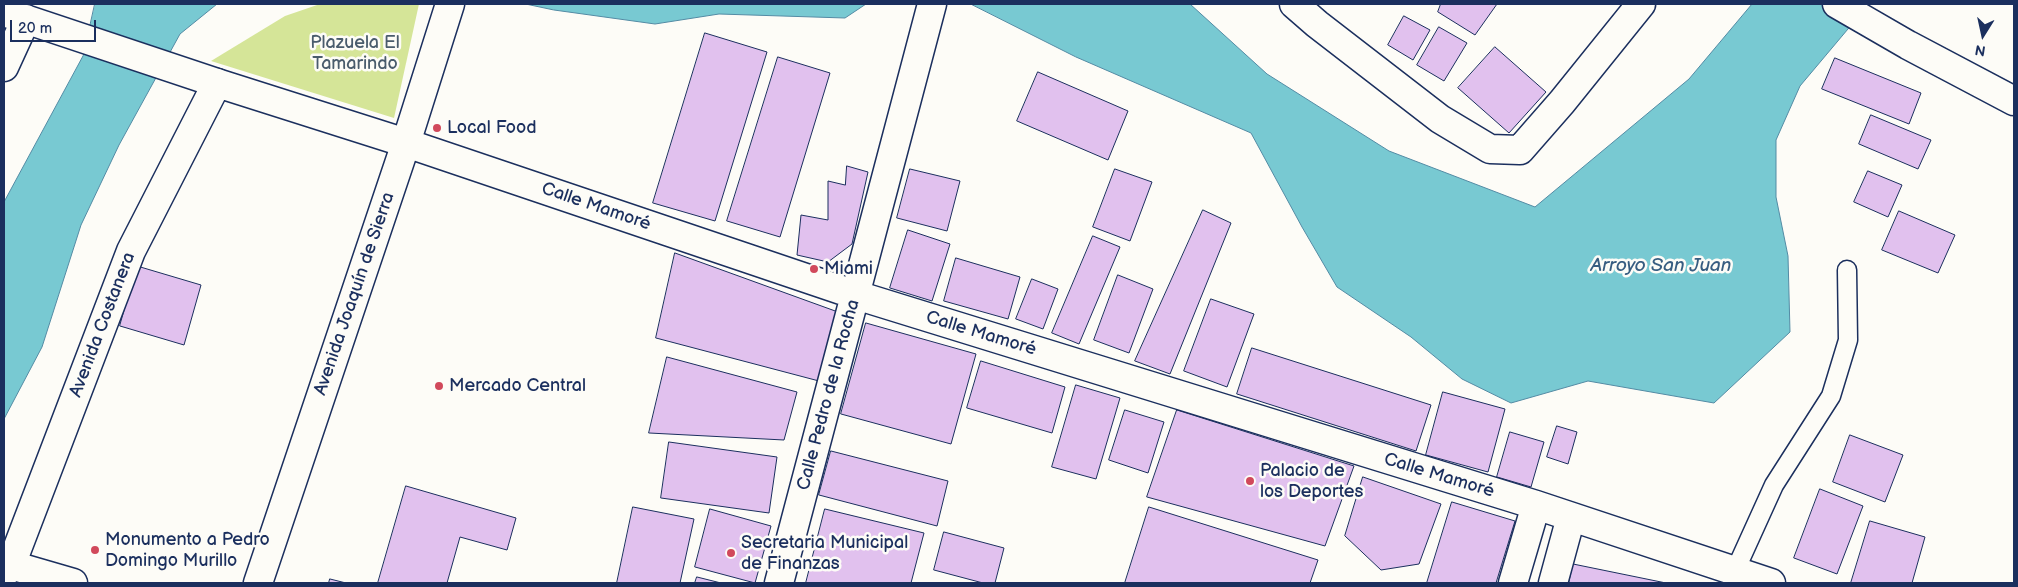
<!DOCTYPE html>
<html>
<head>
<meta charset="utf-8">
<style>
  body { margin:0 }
  #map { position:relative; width:2018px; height:587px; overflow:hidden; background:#fdfcf7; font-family:"Balsamiq Sans",sans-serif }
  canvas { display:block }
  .frame { position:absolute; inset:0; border:5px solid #1b2f5e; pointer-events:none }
  .north { position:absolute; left:1958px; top:10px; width:50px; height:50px; -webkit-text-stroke:4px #fdfcf7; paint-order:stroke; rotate:190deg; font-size:14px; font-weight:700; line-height:20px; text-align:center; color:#1b2f5e }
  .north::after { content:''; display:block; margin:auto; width:18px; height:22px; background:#1b2f5e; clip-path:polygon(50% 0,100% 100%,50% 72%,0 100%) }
  .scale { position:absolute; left:10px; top:20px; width:86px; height:22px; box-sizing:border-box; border:2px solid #1b2f5e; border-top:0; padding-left:6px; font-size:15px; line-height:18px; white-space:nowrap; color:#1b2f5e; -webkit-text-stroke:4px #fdfcf7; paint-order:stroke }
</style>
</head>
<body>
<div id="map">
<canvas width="2018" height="587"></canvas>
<div class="frame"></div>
<div class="north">N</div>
<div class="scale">20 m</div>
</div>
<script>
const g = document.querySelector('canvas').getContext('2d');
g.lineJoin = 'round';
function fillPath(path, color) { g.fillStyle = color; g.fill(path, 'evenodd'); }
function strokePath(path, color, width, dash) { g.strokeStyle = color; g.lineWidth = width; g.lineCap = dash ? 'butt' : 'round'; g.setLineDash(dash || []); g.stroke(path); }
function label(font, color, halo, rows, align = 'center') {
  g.font = font + ' "Balsamiq Sans",sans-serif'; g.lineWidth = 5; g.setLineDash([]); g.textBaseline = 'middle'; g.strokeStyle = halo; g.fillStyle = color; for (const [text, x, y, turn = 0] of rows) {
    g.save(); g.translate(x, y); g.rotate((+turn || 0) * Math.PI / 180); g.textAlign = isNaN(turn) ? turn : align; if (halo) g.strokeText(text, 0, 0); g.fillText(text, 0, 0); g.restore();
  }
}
fillPath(new Path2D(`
  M 320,4 L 419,4 L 394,118 L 211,61 L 285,16 Z`), '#d5e598');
const water = new Path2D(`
  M 95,4 L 217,4 L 180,34 L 119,145 L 81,225 L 42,347 L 4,419 L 4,202 L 83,56 Z
  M 526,4 L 866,4 L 845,18 L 719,14 L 655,24 L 554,10 Z
  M 971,4 L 1190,4 L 1267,74 L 1389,151 L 1535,207 L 1689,79 L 1752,4 L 1869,4 L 1800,86 L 1776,140 L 1776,197 L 1788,256 L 1790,332 L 1714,403 L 1588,381 L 1511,403 L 1462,379 L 1411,337 L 1337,287 L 1302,227 L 1251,133 L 1076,57 Z`);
fillPath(water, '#78c9d2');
strokePath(water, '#538ba4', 1);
const building = new Path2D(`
  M 1441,4 L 1497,4 L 1475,35 L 1438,12 Z
  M 1404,16 L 1430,30 L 1413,60 L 1388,45 Z
  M 1439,27 L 1467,43 L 1444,81 L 1417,65 Z
  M 705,33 L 767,52 L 715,221 L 653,203 Z
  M 1495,47 L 1546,92 L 1509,133 L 1458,88 Z
  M 778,57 L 830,73 L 780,237 L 727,221 Z
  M 1835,58 L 1921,93 L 1909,124 L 1822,89 Z
  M 1038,72 L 1128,111 L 1108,160 L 1017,121 Z
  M 1871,115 L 1931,140 L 1918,169 L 1859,144 Z
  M 847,166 L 868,172 L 852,244 L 828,262 L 797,255 L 801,215 L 828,220 L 828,181 L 845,185 Z
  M 910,169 L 960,181 L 947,231 L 897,218 Z
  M 1115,169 L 1152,182 L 1130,241 L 1093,227 Z
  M 1868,171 L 1902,185 L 1888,217 L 1854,202 Z
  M 1203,210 L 1231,223 L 1170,374 L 1135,361 Z
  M 1899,211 L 1955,235 L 1938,273 L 1882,250 Z
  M 908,230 L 950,244 L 932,301 L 890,288 Z
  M 1093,236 L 1120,247 L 1079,344 L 1052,333 Z
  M 675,253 L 838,312 L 819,381 L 656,338 Z
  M 956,258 L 1020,277 L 1008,319 L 944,301 Z
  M 137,266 L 201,285 L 184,345 L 120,326 Z
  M 1118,275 L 1153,289 L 1129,353 L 1094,340 Z
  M 1032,279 L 1058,289 L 1043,329 L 1016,319 Z
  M 1211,299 L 1254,314 L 1227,387 L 1184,371 Z
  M 866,323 L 976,354 L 951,444 L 841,414 Z
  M 1252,348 L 1431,405 L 1416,451 L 1237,394 Z
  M 667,357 L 797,392 L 784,440 L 649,433 Z
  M 981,361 L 1065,387 L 1052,433 L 967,408 Z
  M 1076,385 L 1120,398 L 1096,479 L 1052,467 Z
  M 1443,392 L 1505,409 L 1488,472 L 1426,455 Z
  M 1125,410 L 1164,422 L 1148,473 L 1109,460 Z
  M 1177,410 L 1354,466 L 1325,546 L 1147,497 Z
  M 1557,426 L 1577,432 L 1568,464 L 1547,457 Z
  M 1510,432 L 1544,442 L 1531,487 L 1497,477 Z
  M 1850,435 L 1903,455 L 1885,502 L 1833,482 Z
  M 669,442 L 777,457 L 769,513 L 661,498 Z
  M 831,451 L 948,481 L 937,526 L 819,495 Z
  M 1363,477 L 1441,504 L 1419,564 L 1381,570 L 1345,536 Z
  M 406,486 L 516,518 L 507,550 L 460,537 L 447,583 L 378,583 Z
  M 1820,489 L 1863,506 L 1837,574 L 1794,558 Z
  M 1452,502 L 1515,521 L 1496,583 L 1427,583 Z
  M 633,507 L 694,519 L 680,583 L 617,583 Z
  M 1149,507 L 1318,560 L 1310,583 L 1125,583 Z
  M 710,509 L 771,526 L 755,583 L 695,567 Z
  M 825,509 L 924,533 L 911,583 L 806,583 Z
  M 1870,521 L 1925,537 L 1912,583 L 1851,583 Z
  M 944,532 L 1004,548 L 995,583 L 983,583 L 934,570 Z
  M 1573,564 L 1666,583 L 1569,583 Z
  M 697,577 L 721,583 L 695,583 Z
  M 330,579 L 346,583 L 329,583 Z`);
fillPath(building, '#e1c1ee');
strokePath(building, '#1b2f5e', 1);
const service = new Path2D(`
  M 1735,571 L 1774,485 L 1831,396 L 1848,340 L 1847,270`);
const minor = new Path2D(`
  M 1294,4 L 1317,24 L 1440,119 L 1490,149 L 1520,150 L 1562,102 L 1641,4
  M 1837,4 L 1908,45 L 2014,101
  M 4,12 L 217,83
  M 4,67 L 26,19
  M 856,295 L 1536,505 L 1771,583
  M 258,583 L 406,143
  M 1513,583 L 1536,505
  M 1553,583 L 1571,517`);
const primary = new Path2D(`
  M 406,143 L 450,4
  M 11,565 L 73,583
  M 4,574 L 11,565 L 131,251 L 217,83 L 406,143 L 856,295
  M 779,583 L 932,4`);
strokePath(service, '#1b2f5e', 21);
strokePath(minor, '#1b2f5e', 31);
strokePath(primary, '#1b2f5e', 31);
strokePath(service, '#fdfcf7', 18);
strokePath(minor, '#fdfcf7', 28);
strokePath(primary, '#fdfcf7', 28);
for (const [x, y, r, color] of [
  [437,128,5,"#d1495b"],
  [814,269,5,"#d1495b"],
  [439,386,5,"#d1495b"],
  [1250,481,5,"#d1495b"],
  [95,550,5,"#d1495b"],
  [731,553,5,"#d1495b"]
]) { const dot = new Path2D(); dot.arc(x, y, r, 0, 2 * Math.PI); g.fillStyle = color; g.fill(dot); strokePath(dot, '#fdfcf7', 2); }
label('18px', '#4a5c6c', '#fdfcf7', [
  ["Plazuela El",355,43],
  ["Tamarindo",355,64]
]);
label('18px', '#1b2f5e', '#fdfcf7', [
  ["Local Food",447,128],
  ["Miami",824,269],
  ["Mercado Central",449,386],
  ["Palacio de",1260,471],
  ["los Deportes",1260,492],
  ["Monumento a Pedro",105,540],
  ["Domingo Murillo",105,561],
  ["Secretaria Municipal",741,543],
  ["de Finanzas",741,564]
], 'left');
label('18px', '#1b2f5e', '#fdfcf7', [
  ["Calle Mamoré",596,207,19],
  ["Avenida Joaquín de Sierra",355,294,-71],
  ["Avenida Costanera",103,325,-69],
  ["Calle Mamoré",981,334,17],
  ["Calle Pedro de la Rocha",829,395,-75],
  ["Calle Mamoré",1439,476,17]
]);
label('italic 19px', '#375d81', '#fdfcf7', [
  ["Arroyo San Juan",1661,266]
]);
</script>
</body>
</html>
